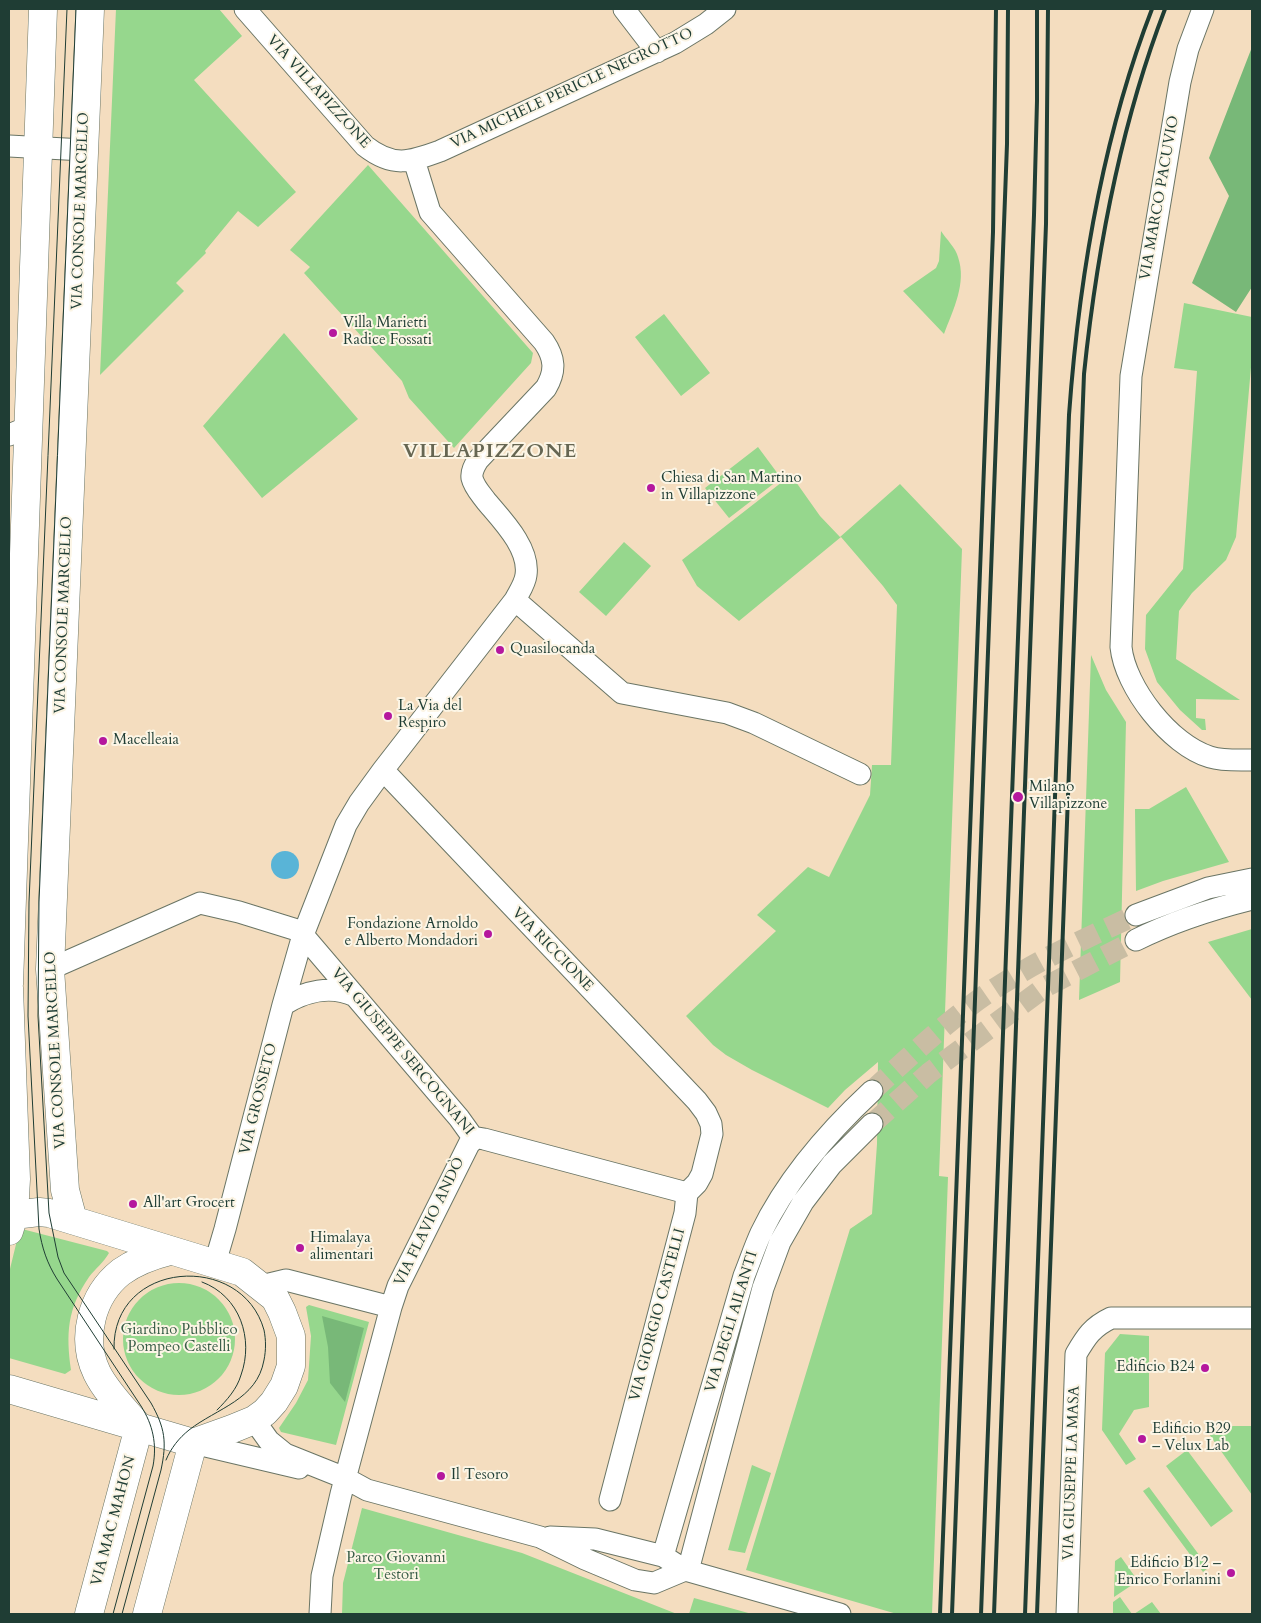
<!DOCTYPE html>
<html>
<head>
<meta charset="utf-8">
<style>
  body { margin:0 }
  #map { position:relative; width:1261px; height:1623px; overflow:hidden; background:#f4ddbf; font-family:Cardo,serif }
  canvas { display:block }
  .frame { position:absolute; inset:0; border:10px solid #1f3d34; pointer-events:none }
</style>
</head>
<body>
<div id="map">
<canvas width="1261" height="1623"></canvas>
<div class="frame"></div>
</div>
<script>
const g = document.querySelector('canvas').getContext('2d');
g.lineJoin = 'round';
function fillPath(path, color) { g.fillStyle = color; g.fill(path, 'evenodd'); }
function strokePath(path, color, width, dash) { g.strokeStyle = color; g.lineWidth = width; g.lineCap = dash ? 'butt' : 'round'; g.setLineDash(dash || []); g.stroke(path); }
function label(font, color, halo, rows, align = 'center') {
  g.font = font + ' Cardo,serif'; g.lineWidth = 4; g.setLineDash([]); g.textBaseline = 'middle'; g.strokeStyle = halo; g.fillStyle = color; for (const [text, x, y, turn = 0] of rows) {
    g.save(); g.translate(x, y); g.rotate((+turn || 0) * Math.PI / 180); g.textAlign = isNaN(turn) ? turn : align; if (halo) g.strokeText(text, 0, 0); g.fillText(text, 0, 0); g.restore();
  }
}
fillPath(new Path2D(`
  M 116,9 L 219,9 L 242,36 L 194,80 L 296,192 L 258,227 L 238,211 L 205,251 L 206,253 L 176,283 L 184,291 L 100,375 Z
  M 368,165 L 533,353 L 531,363 L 454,448 L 409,398 L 402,381 L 304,273 L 310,267 L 290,250 Z
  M 941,231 C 946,239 956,248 958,257 C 967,283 953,310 944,334 L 903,291 L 936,268 L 939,261 Z
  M 1184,303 L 1252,317 L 1252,356 L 1236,537 L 1226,560 L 1192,593 L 1179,611 L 1176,659 L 1240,700 L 1196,699 L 1196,718 L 1205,719 L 1206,730 L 1202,730 L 1180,710 L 1157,682 L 1145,649 L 1146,615 L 1183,569 L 1197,371 L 1174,368 Z
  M 664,314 L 710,373 L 681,396 L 635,337 Z
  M 284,333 L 358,419 L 262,498 L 203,426 Z
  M 758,447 L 781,478 L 729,518 L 705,488 Z
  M 791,475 L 820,516 L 840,537 L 900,484 L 962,549 L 939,1176 L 948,1177 L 932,1614 L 897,1614 L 746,1570 L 850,1229 L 872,1214 L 877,1144 L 878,1062 L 845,1090 L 828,1108 L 752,1070 L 726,1055 L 713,1045 L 686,1016 L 776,931 L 757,915 L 808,867 L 829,877 L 870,795 L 872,765 L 891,765 L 897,605 L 883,586 L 841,537 L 739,621 L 697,586 L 682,560 Z
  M 624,542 L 651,566 L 606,616 L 579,592 Z
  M 1091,655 L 1106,690 L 1126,722 L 1120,982 L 1079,1000 Z
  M 1186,787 L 1229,862 L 1163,881 L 1136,891 L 1135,809 L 1149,809 Z
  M 1252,929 L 1252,1000 L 1208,942 Z
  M 22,1229 L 107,1251 L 109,1253 C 104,1262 95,1269 89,1277 C 67,1309 66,1334 71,1370 L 65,1374 L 9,1358 L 9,1273 L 19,1232 Z
  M123 1339a56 56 0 1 1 112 0a56 56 0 1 1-112 0Z
  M 309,1305 L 369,1322 L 336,1445 L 281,1432 L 279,1428 L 296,1403 L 308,1380 L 311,1336 L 306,1307 Z
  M 1120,1334 L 1149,1336 L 1149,1407 L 1134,1410 L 1119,1434 L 1136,1459 L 1126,1465 L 1102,1430 L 1105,1353 Z
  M 1221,1426 L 1252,1426 L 1252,1495 L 1209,1434 Z
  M 1187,1450 L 1233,1511 L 1211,1527 L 1166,1466 Z
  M 752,1465 L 771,1473 L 745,1553 L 728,1550 Z
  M 1149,1487 L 1205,1563 L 1208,1568 L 1203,1572 L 1143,1491 Z
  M 362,1508 L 522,1553 L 677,1614 L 342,1614 L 343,1583 Z
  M 1121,1557 L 1138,1581 L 1114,1597 L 1115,1561 Z
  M 1120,1597 L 1132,1614 L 1113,1614 L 1113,1602 Z
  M 694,1598 L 752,1614 L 689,1614 Z
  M 1152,1602 L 1161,1614 L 1134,1614 Z`), '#96d78d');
fillPath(new Path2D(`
  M 1252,47 L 1252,287 L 1236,312 L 1192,283 L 1229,196 L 1209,158 Z
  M 322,1316 L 364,1328 L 345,1402 L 330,1383 L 328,1347 Z`), '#78b878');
fillPath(new Path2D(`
  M271 865a14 14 0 1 1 28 0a14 14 0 1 1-28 0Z`), '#59b4d7');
strokePath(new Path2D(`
  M 872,1091 C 910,1056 948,1020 991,991 C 1036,961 1086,938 1136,915
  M 872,1124 L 929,1073 L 1045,987 L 1136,940`), '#c9bda3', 21, [21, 11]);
const minor = new Path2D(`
  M 245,9 L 365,146 C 393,168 410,162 440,151 L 675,43 L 706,24 L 725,9
  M 624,9 L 657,52
  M 1203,9 L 1188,49 L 1180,82 L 1131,376 L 1121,647 C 1125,687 1170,745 1210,757 C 1223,761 1238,760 1252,760
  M 9,146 L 84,150
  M 9,435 L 28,427
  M 515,600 L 622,693 L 727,713 L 754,723 L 860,774
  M 383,770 L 697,1101 L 706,1113 L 711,1124 L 712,1134 L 702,1174 L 697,1183 L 687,1193 L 685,1213 L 610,1500
  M 1136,915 L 1208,888 L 1252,879
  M 1136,940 C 1174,921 1212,909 1252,899
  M 50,969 L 200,903 L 239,912 L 297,930 L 303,935 L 459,1118 L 474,1139
  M 283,1005 C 305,991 331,985 355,996
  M 474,1139 L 478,1138 L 484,1139 L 687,1193
  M 215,1263 L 225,1229 L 283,1005 L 303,935 L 346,825 L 359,803 L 383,770 L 515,600 C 519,592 525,584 526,575 C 530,548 502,520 486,501 C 481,494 474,487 472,478 C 471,471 475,465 478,460 L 546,388 C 556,371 555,358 544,342 L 430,212 L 414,160
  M 261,1286 L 286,1280 L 391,1307
  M 254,1420 L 269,1441 L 285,1454 L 345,1478 L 367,1490 L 540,1537 L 585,1559 L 635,1580 L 654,1583 L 685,1570 L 690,1563 L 763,1288 L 780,1242 L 803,1202 L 832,1164 L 872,1124
  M 193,1443 L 299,1468
  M 550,1537 L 595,1539 L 663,1556 L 685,1570 L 840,1614
  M 663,1556 L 744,1276 C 750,1261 755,1246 761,1233 C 787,1179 828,1132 872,1091
  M 320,1614 L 322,1576 L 341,1494 L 391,1307 L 398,1286 L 469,1144 L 474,1139
  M 1067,1614 L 1076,1354 C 1086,1337 1092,1327 1111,1318 L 1252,1318`);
const secondary = new Path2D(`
  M 9,984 L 43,9
  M 9,988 L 16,1179 L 14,1215 L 9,1231
  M 73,1220 L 65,1190 L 50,969 L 90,9
  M 9,1389 L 193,1443 L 232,1429 L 254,1420 L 265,1412 L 274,1402 L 284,1386 L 291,1366 L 291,1336 L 282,1312 L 275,1298 L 242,1272 L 49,1213 L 39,1212 L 14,1215
  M 139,1427 C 125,1410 107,1393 97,1373 C 80,1338 92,1295 121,1272 C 135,1262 154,1255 170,1251
  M 89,1614 L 139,1427
  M 147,1614 L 193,1443`);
strokePath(minor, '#6a7565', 23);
strokePath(secondary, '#6a7565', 29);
strokePath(minor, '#fff', 21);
strokePath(secondary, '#fff', 28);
strokePath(new Path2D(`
  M 67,9 L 29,902 L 28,1016 L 39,1229 C 42,1248 47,1263 57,1279 L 141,1406 C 153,1425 157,1444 153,1466 L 113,1614
  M 76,9 L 39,902 L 38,1016 L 49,1213 L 58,1257 L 64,1273 L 151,1403 C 165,1428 167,1442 161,1470 L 122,1614
  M 202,1282 C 240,1296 254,1339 241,1375 C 237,1389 227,1400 217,1410
  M 114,1349 C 112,1260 242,1251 264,1330 C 266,1340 266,1350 264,1360 C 257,1400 217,1408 189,1430 C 179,1438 171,1448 166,1460`), '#1f3d34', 1);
strokePath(new Path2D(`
  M 940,1614 L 993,232 L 996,9
  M 952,1614 L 1007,144 L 1008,9
  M 981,1614 L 1034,215 L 1037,101 L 1037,9
  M 994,1614 L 1046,224 L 1048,9
  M 1025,1614 L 1069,415 C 1079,277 1102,138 1152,9
  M 1037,1614 L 1084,374 C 1097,249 1120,126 1165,9`), '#1f3d34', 4);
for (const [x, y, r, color] of [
  [333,333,5,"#b5179e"],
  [651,488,5,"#b5179e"],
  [500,650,5,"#b5179e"],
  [388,716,5,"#b5179e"],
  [103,741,5,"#b5179e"],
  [1018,797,6,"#b5179e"],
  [488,934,5,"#b5179e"],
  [133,1204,5,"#b5179e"],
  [300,1248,5,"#b5179e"],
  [1205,1368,5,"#b5179e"],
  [1142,1439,5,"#b5179e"],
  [441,1476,5,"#b5179e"],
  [1231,1573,5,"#b5179e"]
]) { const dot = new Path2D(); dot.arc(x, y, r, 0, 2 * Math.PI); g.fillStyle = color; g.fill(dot); strokePath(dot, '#fcf5e5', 2); }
label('15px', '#1f3d34', '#fcf5e5', [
  ["VIA MICHELE PERICLE NEGROTTO",572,89,-25],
  ["VIA VILLAPIZZONE",318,92,48],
  ["VIA MARCO PACUVIO",1160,198,-80],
  ["VIA CONSOLE MARCELLO",81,211,-88],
  ["VIA CONSOLE MARCELLO",64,615,-88],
  ["VIA RICCIONE",552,950,46],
  ["VIA CONSOLE MARCELLO",56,1050,-93],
  ["VIA GIUSEPPE SERCOGNANI",402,1052,50],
  ["VIA GROSSETO",259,1099,-76],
  ["VIA FLAVIO ANDÒ",430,1222,-64],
  ["VIA GIORGIO CASTELLI",658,1315,-75],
  ["VIA DEGLI AILANTI",732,1322,-73],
  ["VIA GIUSEPPE LA MASA",1072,1473,-88],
  ["VIA MAC MAHON",114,1521,-75]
]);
label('15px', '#1f3d34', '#fcf5e5', [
  ["Villa Marietti",343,324],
  ["Radice Fossati",343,341],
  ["Chiesa di San Martino",661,479],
  ["in Villapizzone",661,496],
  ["Quasilocanda",510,650],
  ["La Via del",398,707],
  ["Respiro",398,724],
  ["Macelleaia",113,741],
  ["Milano",1029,788],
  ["Villapizzone",1029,805],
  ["Fondazione Arnoldo",478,925,"right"],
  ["e Alberto Mondadori",478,942,"right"],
  ["All'art Grocert",143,1204],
  ["Himalaya",310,1239],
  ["alimentari",310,1256],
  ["Edificio B24",1195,1368,"right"],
  ["Edificio B29",1152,1430],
  ["– Velux Lab",1152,1447],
  ["Il Tesoro",451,1476],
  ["Edificio B12 –",1221,1564,"right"],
  ["Enrico Forlanini",1221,1581,"right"]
], 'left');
label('15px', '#375c46', '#fcf5e5', [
  ["Giardino Pubblico",179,1331],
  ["Pompeo Castelli",179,1348],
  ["Parco Giovanni",396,1559],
  ["Testori",396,1576]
]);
g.letterSpacing = '1px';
label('bold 20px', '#666652', '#fcf5e5', [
  ["VILLAPIZZONE",490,452]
]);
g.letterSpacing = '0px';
</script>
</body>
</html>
